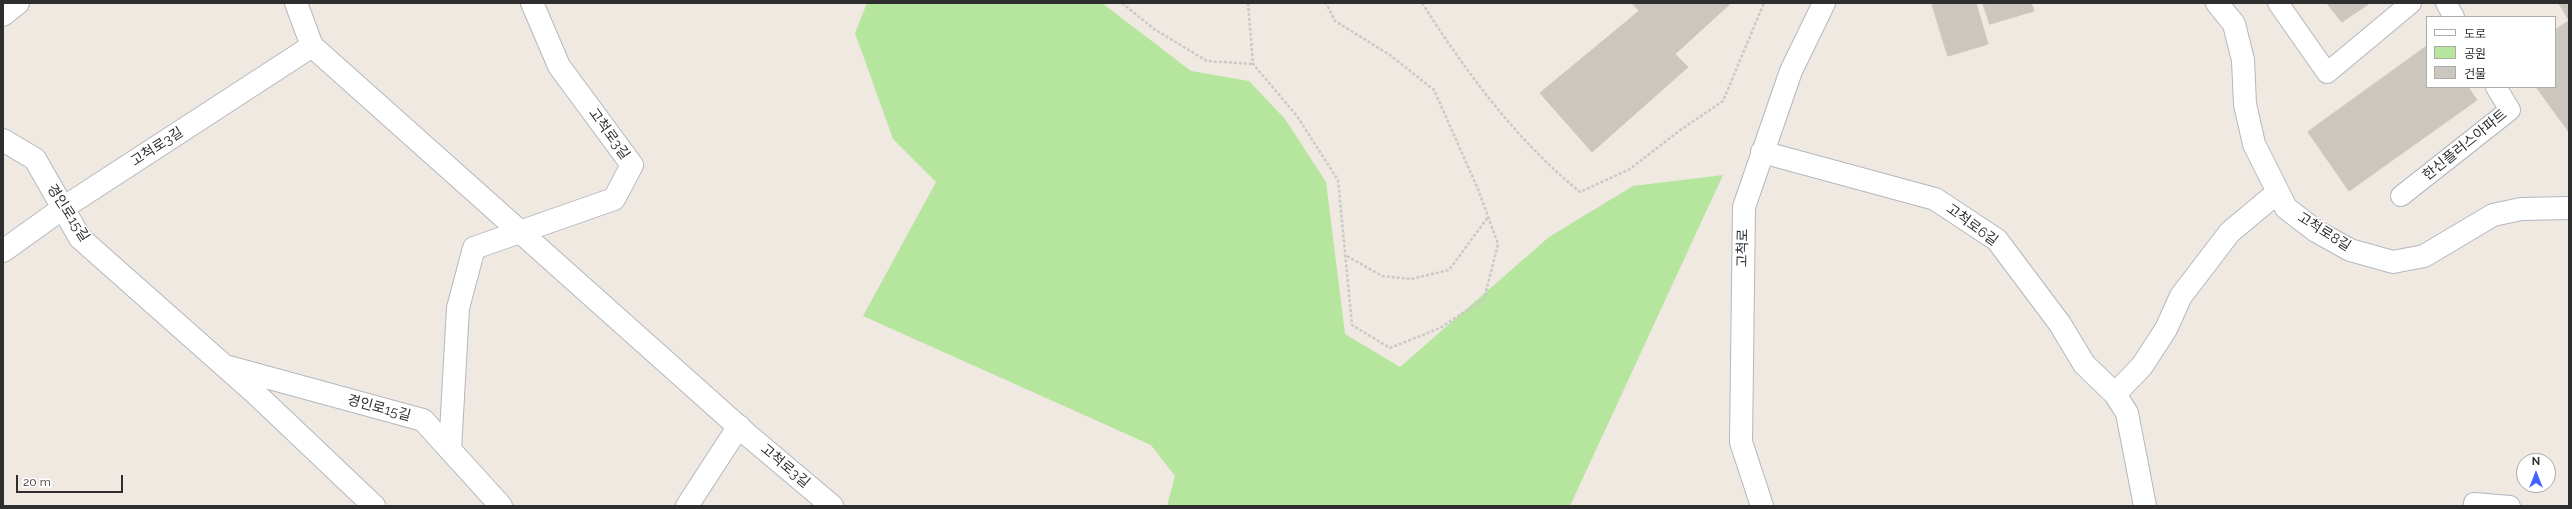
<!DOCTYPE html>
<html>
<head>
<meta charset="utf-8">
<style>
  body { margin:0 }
  #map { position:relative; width:2572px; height:509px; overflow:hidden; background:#efe9e1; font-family:Raleway,"Noto Sans KR",sans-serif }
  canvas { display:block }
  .frame { position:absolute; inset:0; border:4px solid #2e2e2e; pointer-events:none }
  .legend { position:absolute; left:2426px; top:16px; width:130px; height:72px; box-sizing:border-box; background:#fff; border:1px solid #ababab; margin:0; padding:5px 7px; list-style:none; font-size:12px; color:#2e2e2e }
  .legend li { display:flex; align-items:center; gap:8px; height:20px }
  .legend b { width:20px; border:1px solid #ababab }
  .north { position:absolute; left:2516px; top:453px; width:40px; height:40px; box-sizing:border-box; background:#fff; border:1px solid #ababab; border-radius:50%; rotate:0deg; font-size:11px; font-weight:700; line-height:16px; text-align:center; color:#2e2e2e }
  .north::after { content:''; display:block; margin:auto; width:14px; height:18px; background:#4264fb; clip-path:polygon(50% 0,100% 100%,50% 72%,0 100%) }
  .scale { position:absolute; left:16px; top:475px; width:107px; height:18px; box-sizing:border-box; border:2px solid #2e2e2e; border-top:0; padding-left:5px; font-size:12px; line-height:14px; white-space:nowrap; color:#2e2e2e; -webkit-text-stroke:3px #fff; paint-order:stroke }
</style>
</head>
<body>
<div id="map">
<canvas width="2572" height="509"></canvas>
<div class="frame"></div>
<ul class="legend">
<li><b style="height:5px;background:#fff"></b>도로</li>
<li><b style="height:11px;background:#b6e59e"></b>공원</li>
<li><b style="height:11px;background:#cbc7bf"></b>건물</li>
</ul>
<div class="north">N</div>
<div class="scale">20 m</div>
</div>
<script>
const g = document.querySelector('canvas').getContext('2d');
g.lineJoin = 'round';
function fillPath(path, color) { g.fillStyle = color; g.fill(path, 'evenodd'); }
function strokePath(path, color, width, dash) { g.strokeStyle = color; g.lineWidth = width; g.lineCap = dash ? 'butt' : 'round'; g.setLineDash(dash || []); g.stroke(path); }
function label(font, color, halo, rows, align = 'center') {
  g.font = font + ' Raleway,"Noto Sans KR",sans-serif'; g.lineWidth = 3.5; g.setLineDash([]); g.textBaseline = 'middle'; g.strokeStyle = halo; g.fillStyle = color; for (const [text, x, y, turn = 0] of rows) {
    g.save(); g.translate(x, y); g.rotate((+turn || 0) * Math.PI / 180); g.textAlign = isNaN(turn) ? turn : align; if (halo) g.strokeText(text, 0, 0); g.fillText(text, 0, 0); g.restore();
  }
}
fillPath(new Path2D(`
  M 867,3 L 1102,3 L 1191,71 L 1249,81 L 1285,119 L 1326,182 L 1345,334 L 1400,367 L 1549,237 L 1633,186 L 1723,175 L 1570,506 L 1167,506 L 1175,476 L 1151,445 L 863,316 L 936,182 L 893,139 L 855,33 Z`), '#b6e59e');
const building = new Path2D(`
  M 1632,3 L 1731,3 L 1675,54 L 1688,67 L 1592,152 L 1540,93 L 1639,11 Z
  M 1932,3 L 1976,3 L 1988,44 L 1948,56 Z
  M 1983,3 L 2031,3 L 2034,11 L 1990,24 Z
  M 2327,3 L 2370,3 L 2342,22 Z
  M 2559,3 L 2569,3 L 2569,20 Z
  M 2569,21 L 2569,132 L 2536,87 L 2555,87 L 2555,30 Z
  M 2427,46 L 2427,87 L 2468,87 L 2477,100 L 2349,191 L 2308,132 Z`);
fillPath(building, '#cbc7bf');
strokePath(building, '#cbc5ba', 1);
const service = new Path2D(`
  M 2278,3 L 2327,73 L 2411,3
  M 2446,3 L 2454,17
  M 2401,196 L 2510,110 L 2496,87
  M 2474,503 L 2510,506`);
const minor = new Path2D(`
  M 296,3 L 312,46
  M 2217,3 L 2234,24 L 2243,60 L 2245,104 L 2254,144 L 2286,208 L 2316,231 L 2350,250 L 2393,262 L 2424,256 L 2493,215 L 2521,209 L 2569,208
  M 3,15 L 18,3
  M 3,140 L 35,159 L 80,238 L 255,393 L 374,506
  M 1762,152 L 1935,199 L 1997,240 L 2060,324 L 2084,364 L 2115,394 L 2127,413 L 2145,506
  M 3,251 L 63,208 L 312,46 L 749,436 L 832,506
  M 229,367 L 423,420 L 501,506
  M 2115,394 L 2142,366 L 2166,329 L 2181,296 L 2230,232 L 2278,192
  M 450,450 L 458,308 L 474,248 L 614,199 L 632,165 L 559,66 L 532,3
  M 687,506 L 739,426`);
const secondary = new Path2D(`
  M 1762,506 L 1741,442 L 1744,207 L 1791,71 L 1824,3`);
strokePath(service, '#b4b7c1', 22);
strokePath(minor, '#b4b7c1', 24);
strokePath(secondary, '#b4b7c1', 24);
strokePath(new Path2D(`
  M 1122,3 L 1154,29 L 1207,61 L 1253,64
  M 1248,3 L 1253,64 L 1297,116 L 1338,180 L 1352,325 L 1390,348 L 1440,328 L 1484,299 L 1498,244 L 1478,189 L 1434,90 L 1390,55 L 1335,21 L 1326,3
  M 1422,3 C 1467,73 1515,139 1580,192 L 1630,169 L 1679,131 L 1723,101 L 1764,3
  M 1347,256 L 1382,276 L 1411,279 L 1449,270 L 1488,217`), '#c9c9c9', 2.5, [3, 2]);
strokePath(service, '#fff', 20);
strokePath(minor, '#fff', 22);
strokePath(secondary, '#fff', 22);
label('14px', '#2e2e2e', '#fff', [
  ["고척로3길",609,134,54],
  ["한신플러스아파트",2465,145,-39],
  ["고척로3길",157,147,-33],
  ["경인로15길",68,213,57],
  ["고척로6길",1972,225,36],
  ["고척로8길",2324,232,32],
  ["고척로",1743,248,-89],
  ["경인로15길",379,408,15],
  ["고척로3길",785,466,40]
]);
</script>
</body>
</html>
